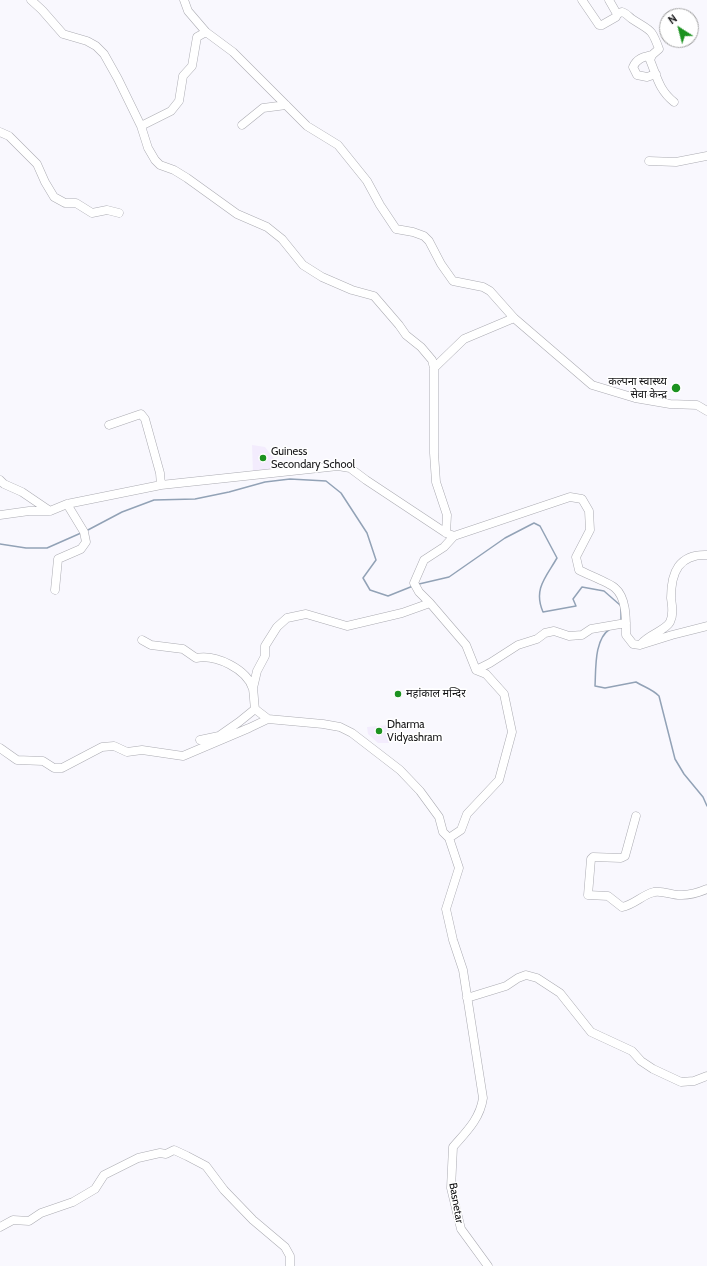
<!DOCTYPE html>
<html>
<head>
<meta charset="utf-8">
<style>
  body { margin:0 }
  #map { position:relative; width:707px; height:1266px; overflow:hidden; background:#f9f8fe; font-family:Cabin,sans-serif }
  canvas { display:block }
  .north { position:absolute; left:659px; top:8px; width:40px; height:40px; box-sizing:border-box; background:#fff; border:1px solid #a1a1a2; border-radius:50%; rotate:324deg; font-size:11px; font-weight:700; line-height:16px; text-align:center; color:#141416 }
  .north::after { content:''; display:block; margin:auto; width:14px; height:18px; background:#1c9220; clip-path:polygon(50% 0,100% 100%,50% 72%,0 100%) }
</style>
</head>
<body>
<div id="map">
<canvas width="707" height="1266"></canvas>
<div class="north">N</div>
</div>
<script>
const g = document.querySelector('canvas').getContext('2d');
g.lineJoin = 'round';
function fillPath(path, color) { g.fillStyle = color; g.fill(path, 'evenodd'); }
function strokePath(path, color, width, dash) { g.strokeStyle = color; g.lineWidth = width; g.lineCap = dash ? 'butt' : 'round'; g.setLineDash(dash || []); g.stroke(path); }
function label(font, color, halo, rows, align = 'center') {
  g.font = font + ' Cabin,"Noto Sans Devanagari",sans-serif'; g.lineWidth = 3; g.setLineDash([]); g.textBaseline = 'middle'; g.strokeStyle = halo; g.fillStyle = color; for (const [text, x, y, turn = 0] of rows) {
    g.save(); g.translate(x, y); g.rotate((+turn || 0) * Math.PI / 180); g.textAlign = isNaN(turn) ? turn : align; if (halo) g.strokeText(text, 0, 0); g.fillText(text, 0, 0); g.restore();
  }
}
fillPath(new Path2D(`
  M 252,445 L 265,447 L 283,470 L 253,474 Z
  M 389,725 L 389,743 L 378,743 L 368,734 L 367,727 Z`), '#f3ecfd');
strokePath(new Path2D(`
  M 86,531 L 122,512 L 154,500 L 195,499 L 229,492 L 265,482 L 290,479 L 326,481 L 341,493 L 367,533 L 376,560 L 363,578 L 370,590 L 388,596 L 413,586
  M 0,544 L 26,548 L 47,548 L 81,533
  M 419,584 L 449,577 L 505,538 L 534,523 L 540,526 L 557,558 C 546,577 533,589 543,612 L 576,606 L 573,599 L 582,587 L 604,591 L 620,605
  M 621,609 L 621,621
  M 610,629 C 594,639 596,669 595,686 L 605,688 L 636,682 C 644,687 652,689 659,696 L 675,759 L 684,774 L 703,797 L 707,806`), '#92a2b6', 1.5);
const minor = new Path2D(`
  M 31,0 L 42,10 L 63,34 L 87,41 L 96,46 L 104,54 L 118,79 L 141,126 L 148,148 L 155,160 L 160,165 L 174,170 L 187,178 L 237,214 L 267,227 L 282,239 L 303,265 L 322,277 L 352,290 L 374,296 L 399,325 L 406,335 L 421,347 L 432,360 L 434,368 L 434,453 L 436,482 L 447,515 L 446,533
  M 582,0 L 597,22 L 599,25 L 602,25 L 616,17 L 617,14 L 609,0
  M 617,14 L 622,12 C 626,13 629,17 632,19 C 650,31 651,27 659,49 L 652,55 L 650,60 C 657,77 659,90 674,102
  M 206,32 L 233,52 L 307,126 L 338,145 L 367,181 L 380,205 L 396,229 L 413,232 L 424,236 L 429,241 L 441,264 L 453,281 L 483,287 L 490,291 L 514,318
  M 652,55 C 644,57 637,58 633,67 L 637,75 L 647,77 L 656,74
  M 242,125 L 263,108 L 286,105
  M 141,126 L 171,111 L 179,101 L 183,76 L 192,66 L 197,37 L 206,32 L 188,11 L 184,0
  M 0,132 L 9,136 L 37,164 L 45,182 L 54,197 L 65,203 L 76,203 L 92,213 L 107,210 L 119,213
  M 649,161 L 676,162 L 707,156
  M 434,368 L 464,339 L 514,318 L 592,385 L 635,398 L 670,404 L 697,405 L 707,411
  M 109,425 L 141,414 L 145,419 L 160,473 L 161,485
  M 0,480 L 4,484 L 22,492 L 50,511
  M 0,515 L 29,511 L 50,511 L 67,504 L 161,485 L 338,466 L 350,468 L 366,480 L 446,533 L 454,536 L 570,497 L 582,499 L 589,511 L 590,530 L 576,557 L 579,570 C 586,574 610,583 615,588 C 627,598 626,621 626,635 L 633,644 L 640,645 L 672,635 L 707,626
  M 55,590 L 58,559 L 81,549 L 86,542 L 84,532 L 67,504
  M 142,640 L 151,645 L 183,649 L 196,658 C 216,654 247,669 253,689 C 254,695 254,702 255,709 L 268,719 L 323,724 L 340,727 L 352,733 L 400,770 L 420,791 L 439,817 L 443,832 L 449,838 L 459,868 L 446,909 L 453,940 L 463,970 L 483,1098 C 480,1119 466,1132 453,1147 L 451,1188 L 461,1229 L 488,1266
  M 641,644 C 649,634 665,631 670,622 C 674,614 672,606 671,598 C 671,572 679,554 707,555
  M 476,670 L 490,663 L 518,645 L 537,639 L 545,633 L 554,631 L 569,636 L 582,635 L 591,629 L 626,623
  M 253,688 L 257,671 L 265,656 L 265,646 L 277,627 L 287,618 L 306,614 L 347,626 L 402,613 L 430,603
  M 200,740 L 219,736 L 239,722 L 255,709
  M 0,748 L 17,760 L 43,761 L 54,768 L 62,768 L 102,747 L 114,746 L 127,752 L 142,750 L 183,756 L 249,728 L 268,719
  M 636,816 L 625,856 L 621,858 L 593,857 L 591,859 L 588,895 L 608,896 L 622,907 C 634,905 642,895 654,892 C 663,890 673,896 682,895 C 690,895 700,892 707,889
  M 449,838 L 461,830 L 467,814 L 499,780 L 512,732 L 504,694 L 486,674 L 476,670 L 466,645 L 430,603 L 419,592 L 414,583 L 424,560 L 444,547 L 454,536
  M 467,998 L 506,986 L 518,978 L 526,975 L 537,978 L 560,993 L 591,1032 L 632,1051 L 641,1061 L 653,1069 L 681,1082 L 694,1081 L 707,1076
  M 0,1227 L 13,1220 L 29,1221 L 41,1213 L 73,1202 L 95,1189 L 104,1175 L 138,1158 L 160,1153 L 166,1154 L 174,1150 L 187,1156 L 206,1166 L 224,1190 L 253,1220 L 285,1247 L 290,1256 L 290,1266`);
strokePath(minor, '#ababb2', 9);
strokePath(minor, '#fff', 8);
for (const [x, y, r, color] of [
  [676,388,5,"#1c9220"],
  [263,458,4,"#1c9220"],
  [398,694,4,"#1c9220"],
  [379,731,4,"#1c9220"]
]) { const dot = new Path2D(); dot.arc(x, y, r, 0, 2 * Math.PI); g.fillStyle = color; g.fill(dot); strokePath(dot, '#fff', 1.5); }
label('11px', '#141416', '#fff', [
  ["कल्पना स्वास्थ्य",667,382,"right"],
  ["सेवा केन्द्र",667,395,"right"],
  ["Guiness",271,452],
  ["Secondary School",271,465],
  ["महांकाल मन्दिर",406,694],
  ["Dharma",387,725],
  ["Vidyashram",387,738]
], 'left');
label('11px', '#141416', '#fff', [
  ["Basnetar",456,1203,80]
]);
</script>
</body>
</html>
